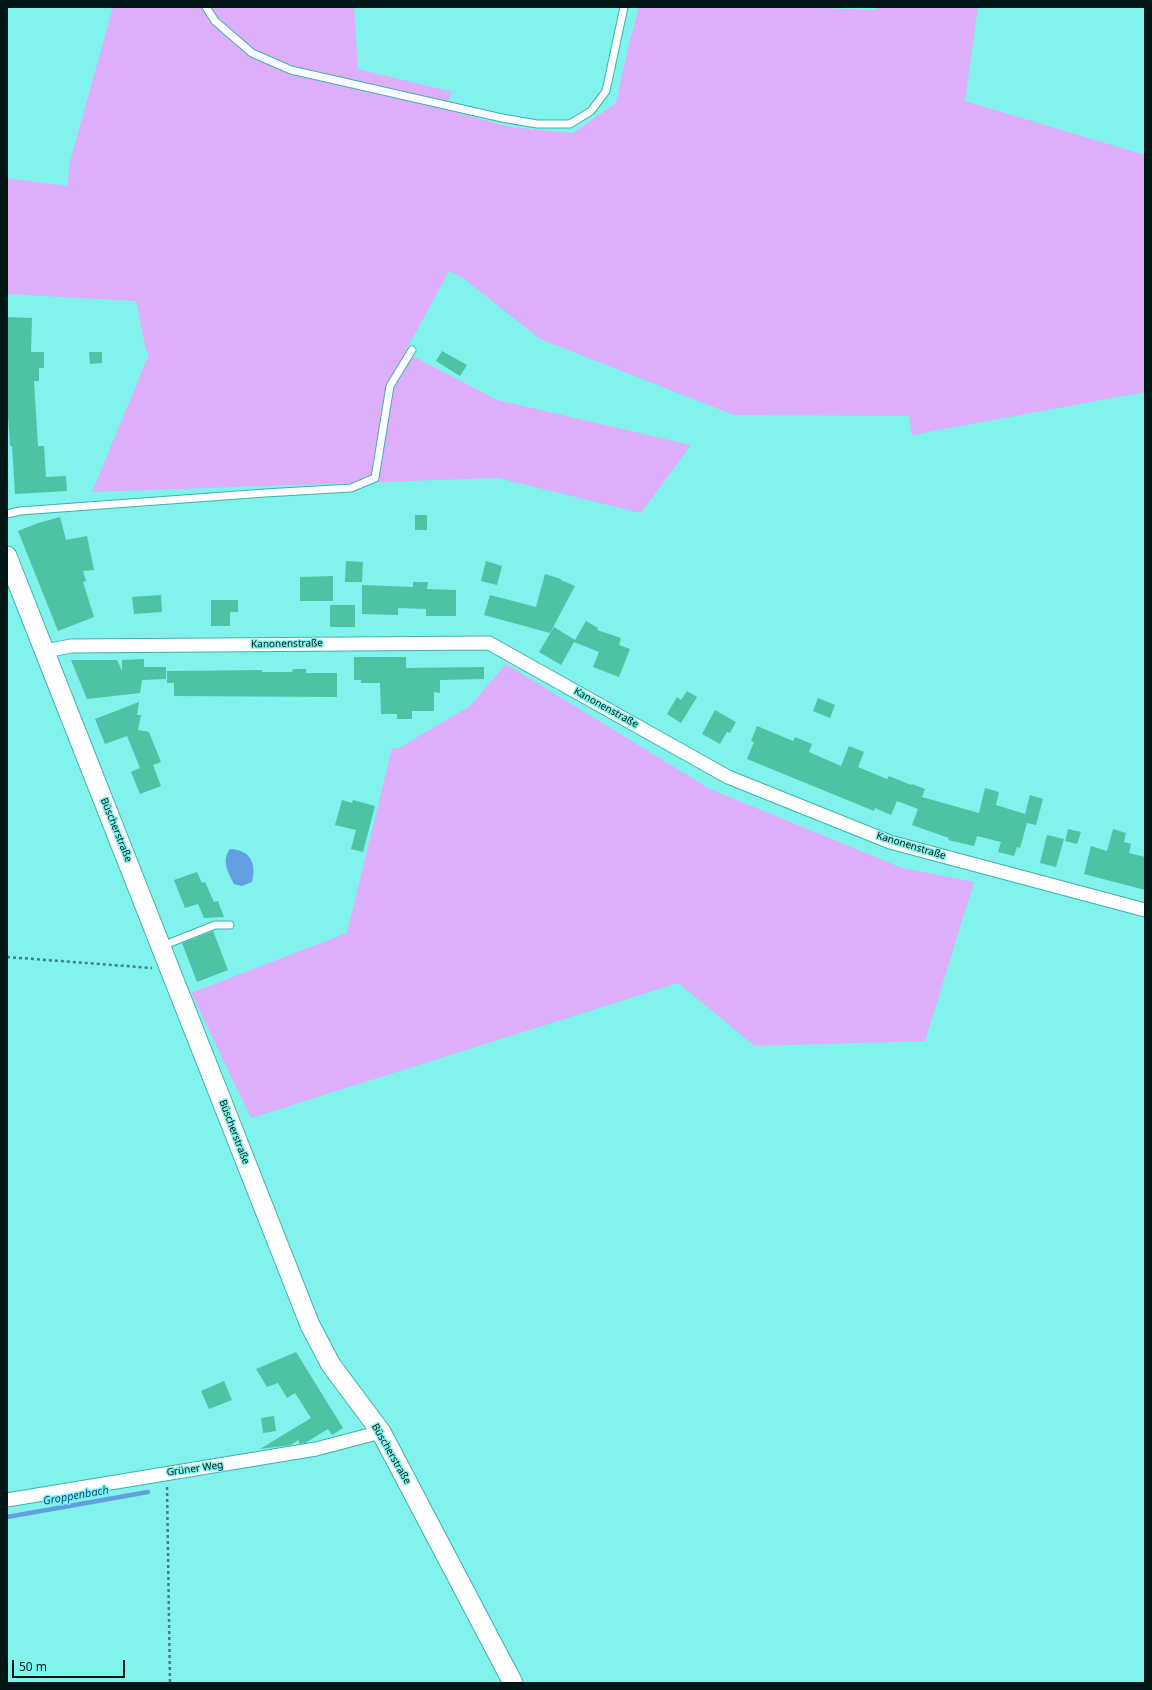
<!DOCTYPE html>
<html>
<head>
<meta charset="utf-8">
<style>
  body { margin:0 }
  #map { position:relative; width:1152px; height:1690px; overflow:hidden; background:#81f2ec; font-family:"Noto Sans",sans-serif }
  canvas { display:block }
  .frame { position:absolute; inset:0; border:8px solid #001514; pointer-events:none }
  .scale { position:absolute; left:12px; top:1660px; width:113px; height:18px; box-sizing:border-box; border:2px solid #001514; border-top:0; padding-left:5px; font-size:12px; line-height:14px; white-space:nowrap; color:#001514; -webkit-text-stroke:3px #81f2ec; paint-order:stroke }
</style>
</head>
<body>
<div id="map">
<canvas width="1152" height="1690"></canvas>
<div class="frame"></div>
<div class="scale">50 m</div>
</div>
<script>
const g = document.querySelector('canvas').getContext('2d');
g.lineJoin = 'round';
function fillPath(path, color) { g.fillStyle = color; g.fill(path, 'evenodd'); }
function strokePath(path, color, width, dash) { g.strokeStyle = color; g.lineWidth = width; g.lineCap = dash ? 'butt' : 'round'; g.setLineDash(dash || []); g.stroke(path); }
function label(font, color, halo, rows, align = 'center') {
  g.font = font + ' "Noto Sans",sans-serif'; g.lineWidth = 3; g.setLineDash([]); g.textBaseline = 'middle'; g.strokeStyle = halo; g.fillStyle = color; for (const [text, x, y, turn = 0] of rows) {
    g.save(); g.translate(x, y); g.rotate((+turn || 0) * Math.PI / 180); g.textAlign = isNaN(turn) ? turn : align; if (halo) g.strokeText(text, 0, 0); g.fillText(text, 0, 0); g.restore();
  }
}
fillPath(new Path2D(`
  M 113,7 L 354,7 L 358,69 L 452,92 L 444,109 L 510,127 L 573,133 L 616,103 L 629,44 L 639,7 L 795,7 L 875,10 L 880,7 L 978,7 L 965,101 L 1145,155 L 1145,392 L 912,435 L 909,416 L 734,415 L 540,339 L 463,278 L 449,271 L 405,352 L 497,400 L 691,445 L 641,513 L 498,478 L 92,492 L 149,354 L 146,351 L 136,301 L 7,294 L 7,178 L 67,186 L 70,162 Z
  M 506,664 L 710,789 L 902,868 L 974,882 L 925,1041 L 755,1046 L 678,983 L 251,1118 L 191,993 L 347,933 L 392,748 L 399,748 L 470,706 Z`), '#ddaffb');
fillPath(new Path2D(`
  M 230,849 C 250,850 257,863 252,882 L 242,886 L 234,884 C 228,872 221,861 230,849 Z`), '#619fe1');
strokePath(new Path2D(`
  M 7,1517 L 148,1492`), '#619fe1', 4.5);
fillPath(new Path2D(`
  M 7,317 L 32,318 L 31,352 L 44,352 L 44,368 L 39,368 L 39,381 L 34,381 L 38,446 L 44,446 L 46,477 L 66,476 L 67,491 L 15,494 L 12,446 L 10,446 L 7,399 Z
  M 442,351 L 467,365 L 460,376 L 436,361 Z
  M 89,352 L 102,352 L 102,363 L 90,364 Z
  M 415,515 L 427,515 L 427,530 L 415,530 Z
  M 60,517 L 66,540 L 87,536 L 94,570 L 83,571 L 86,581 L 83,582 L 94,617 L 58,631 L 18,531 L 38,523 Z
  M 346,561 L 363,562 L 362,582 L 345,582 Z
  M 486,561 L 502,566 L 497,585 L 481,581 Z
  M 545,574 L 561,579 L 561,580 L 575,586 L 550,633 L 484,615 L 490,595 L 536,607 Z
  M 333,576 L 333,601 L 300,601 L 300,577 Z
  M 413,582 L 428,582 L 427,589 L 456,590 L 456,616 L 426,616 L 426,609 L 398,608 L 398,615 L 362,614 L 362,585 L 413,587 Z
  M 161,595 L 162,612 L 134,614 L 132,597 Z
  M 211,600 L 238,600 L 238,612 L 230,612 L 230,626 L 211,626 Z
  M 330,605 L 355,605 L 355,627 L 330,627 Z
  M 586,621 L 598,628 L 597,630 L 621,638 L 619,645 L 630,649 L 619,677 L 593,667 L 599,652 L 574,642 L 561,665 L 539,652 L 554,627 L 575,640 Z
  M 354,657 L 406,657 L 406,668 L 484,667 L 484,679 L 440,680 L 440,693 L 434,692 L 434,711 L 412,711 L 412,719 L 397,719 L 397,714 L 381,714 L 380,683 L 361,683 L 361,680 L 354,680 Z
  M 144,659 L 144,667 L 166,667 L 166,679 L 142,680 L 140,693 L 87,699 L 71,660 L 117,660 L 122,671 L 122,660 Z
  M 293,669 L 306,669 L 306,673 L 337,673 L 337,697 L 174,696 L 174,683 L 167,683 L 167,671 L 262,670 L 262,672 L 292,672 Z
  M 687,691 L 697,697 L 681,723 L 667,714 L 677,697 L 681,700 Z
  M 818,698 L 835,705 L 830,718 L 813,711 Z
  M 139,702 L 137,715 L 141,715 L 138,730 L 149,732 L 161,762 L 153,765 L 161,786 L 140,794 L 131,772 L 140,768 L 127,736 L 105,744 L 95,719 Z
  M 715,710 L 736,722 L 730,733 L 727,732 L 720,744 L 702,734 Z
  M 757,726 L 793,741 L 795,737 L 812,744 L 809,752 L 841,766 L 849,746 L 864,752 L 858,767 L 887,779 L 889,776 L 911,785 L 912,784 L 925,789 L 922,797 L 979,813 L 985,788 L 999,792 L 996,805 L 1025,814 L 1030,795 L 1043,799 L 1036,825 L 1027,823 L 1020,848 L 1017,847 L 1014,856 L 998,852 L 1001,842 L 977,836 L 974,846 L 948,840 L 949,838 L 912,825 L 918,809 L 897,801 L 891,815 L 875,808 L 874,811 L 747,759 L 754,742 L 751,741 Z
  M 342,800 L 352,803 L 353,800 L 375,806 L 363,852 L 351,849 L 356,830 L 335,825 Z
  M 1068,829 L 1081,832 L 1077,844 L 1065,841 Z
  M 1113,829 L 1126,833 L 1124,842 L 1131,844 L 1129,853 L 1145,857 L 1145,890 L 1084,874 L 1091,846 L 1107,851 Z
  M 1047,835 L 1064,839 L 1056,867 L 1040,863 Z
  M 197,872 L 202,883 L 205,882 L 214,902 L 218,901 L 224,917 L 204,918 L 198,904 L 185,908 L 174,880 Z
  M 213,931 L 228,970 L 197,982 L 182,943 Z
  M 296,1352 L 343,1428 L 332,1435 L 328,1429 L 305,1443 L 300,1444 L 298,1440 L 291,1445 L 260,1449 L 311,1418 L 295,1393 L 287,1398 L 278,1383 L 267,1387 L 256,1369 Z
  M 224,1381 L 232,1400 L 209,1409 L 201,1391 Z
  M 274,1416 L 276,1431 L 263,1433 L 261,1418 Z`), '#4cc3a2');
const lane = new Path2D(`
  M 206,7 L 215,21 L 252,53 L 291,70 L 502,118 L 537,124 L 570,124 L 591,111 L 606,91 L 624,7
  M 7,514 L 20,511 L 265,493 L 351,488 L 375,478 L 390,386 L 412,350
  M 162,946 L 215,925 L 230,925`);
const street = new Path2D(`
  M 45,651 L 71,646 L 489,643 L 728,777 L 890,842 L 1145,910
  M 7,1500 L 316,1449 L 381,1432`);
const secondary = new Path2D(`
  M 7,556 L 310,1325 L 331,1365 L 381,1432 L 513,1683`);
strokePath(lane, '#3cb2ae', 9);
strokePath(street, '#3cb2ae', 15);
strokePath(secondary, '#3cb2ae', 21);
strokePath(new Path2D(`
  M 7,957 L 152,968
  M 167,1487 L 170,1683`), '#3f817e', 2.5, [3, 3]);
strokePath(lane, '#fff', 7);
strokePath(street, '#fff', 13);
strokePath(secondary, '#fff', 19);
label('10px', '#001514', '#81f2ec', [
  ["Kanonenstraße",287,644,-1],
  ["Kanonenstraße",606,708,29],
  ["Büscherstraße",116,830,68],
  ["Kanonenstraße",911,846,17],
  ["Büscherstraße",234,1132,69],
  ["Büscherstraße",391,1454,60],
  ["Grüner Weg",195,1469,-8]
]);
label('italic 11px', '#024b87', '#81f2ec', [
  ["Groppenbach",76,1496,-10]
]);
</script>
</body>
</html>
